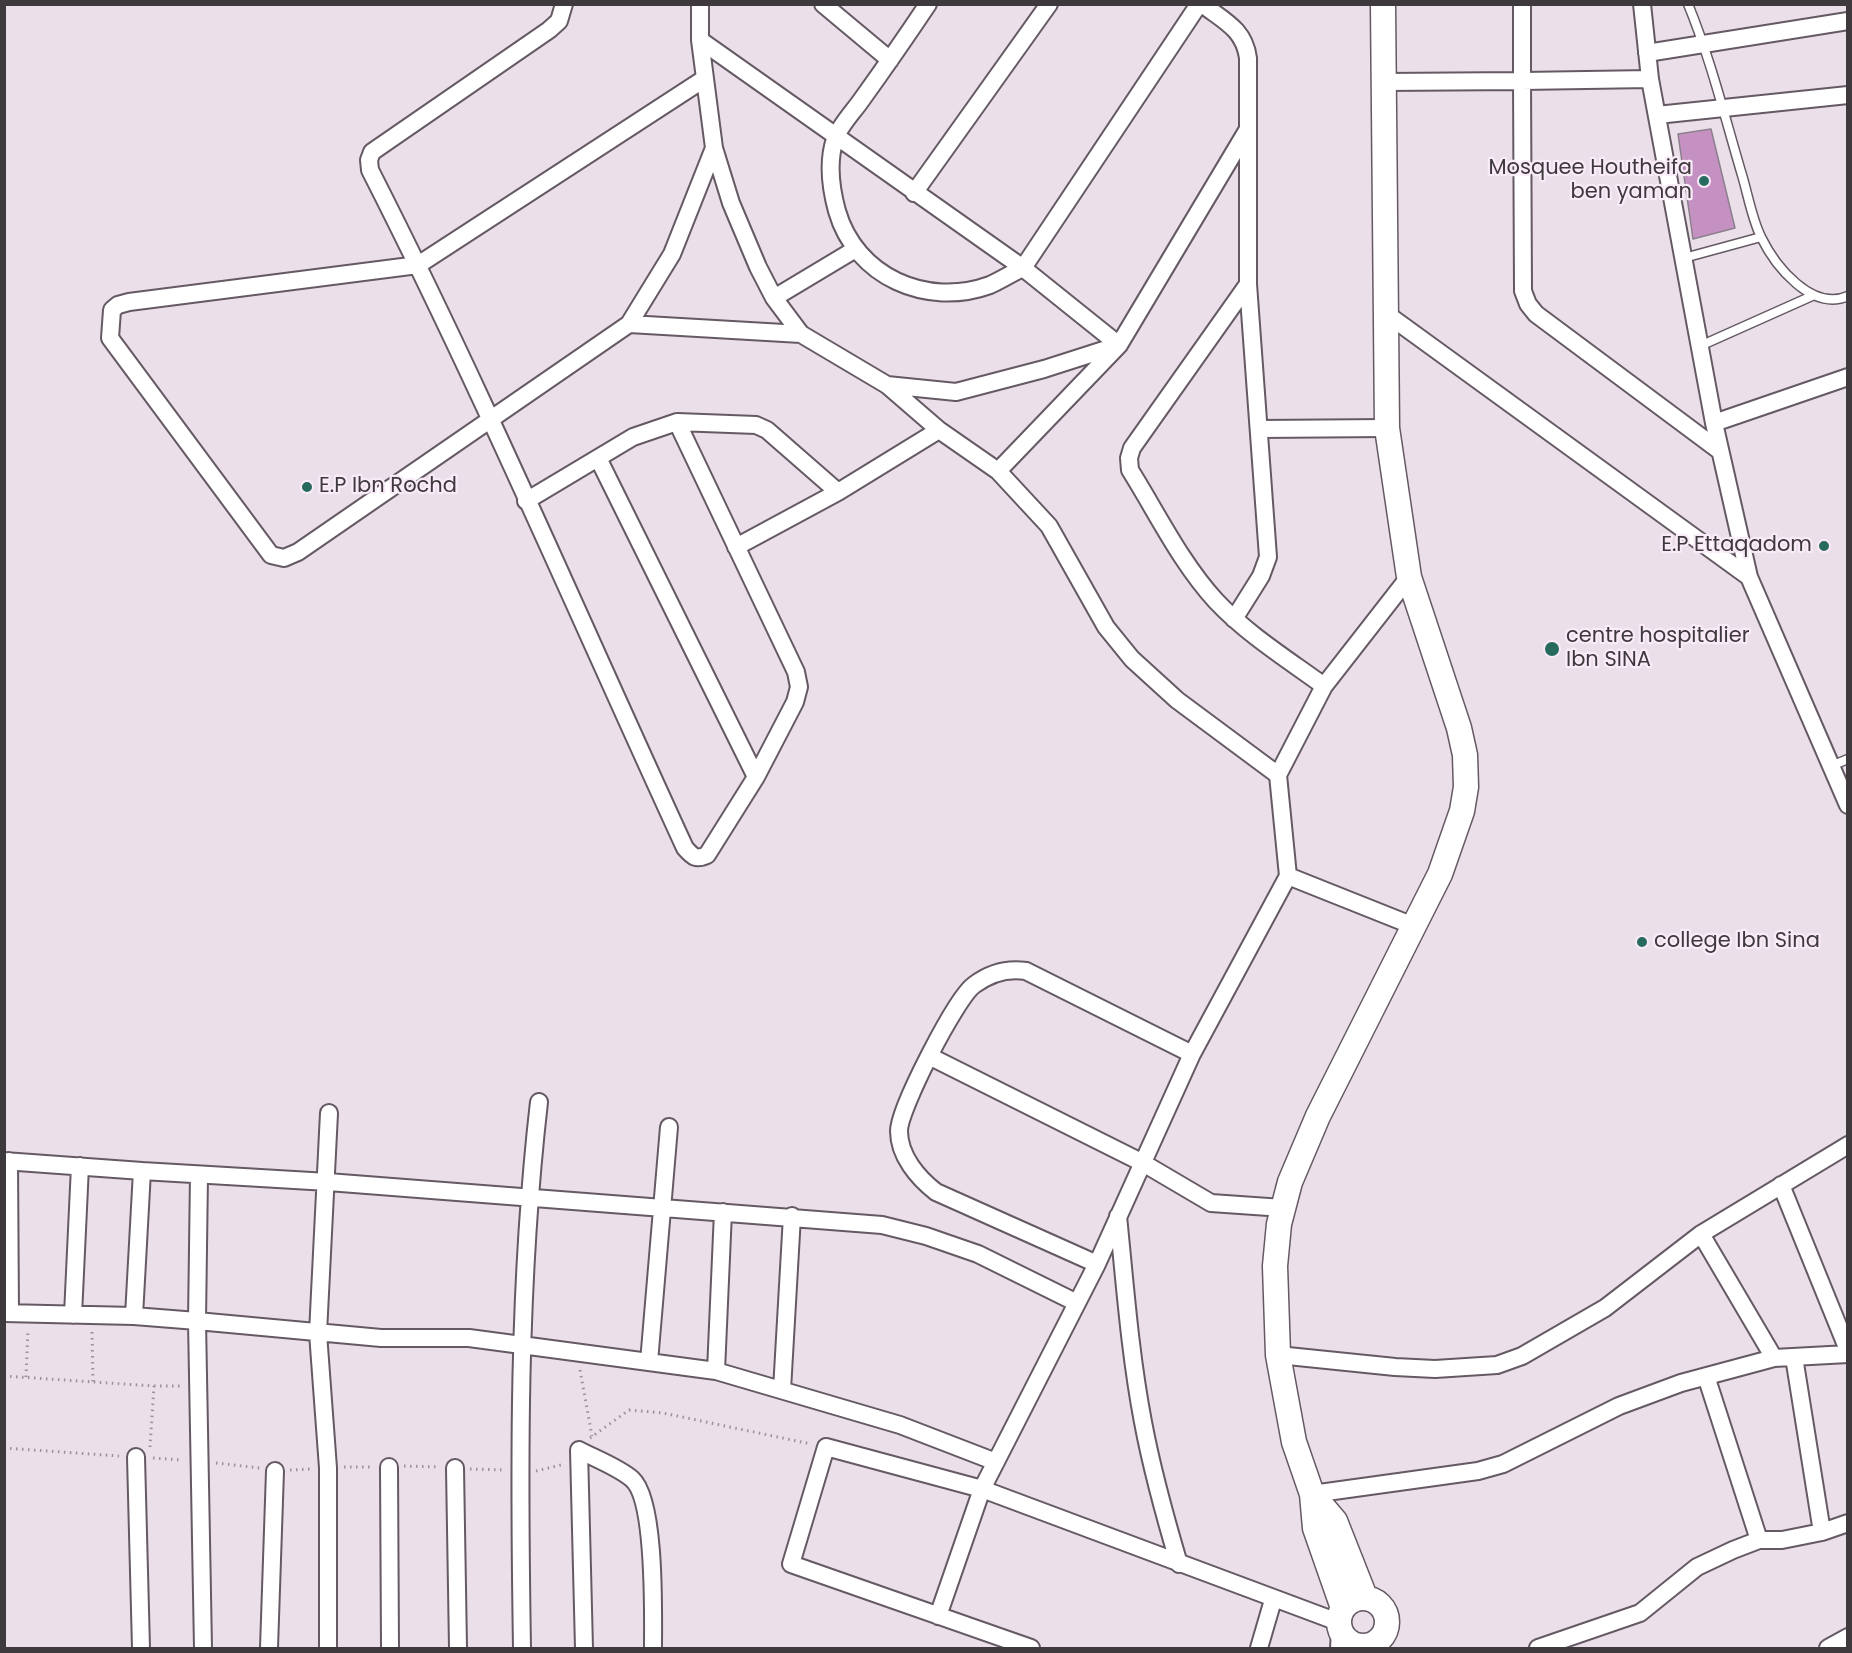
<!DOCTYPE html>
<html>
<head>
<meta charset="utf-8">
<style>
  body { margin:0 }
  #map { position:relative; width:1852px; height:1653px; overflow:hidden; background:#ebdfea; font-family:Poppins,sans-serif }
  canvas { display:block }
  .frame { position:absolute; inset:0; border:6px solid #3e393d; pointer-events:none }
</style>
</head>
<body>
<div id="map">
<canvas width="1852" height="1653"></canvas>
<div class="frame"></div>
</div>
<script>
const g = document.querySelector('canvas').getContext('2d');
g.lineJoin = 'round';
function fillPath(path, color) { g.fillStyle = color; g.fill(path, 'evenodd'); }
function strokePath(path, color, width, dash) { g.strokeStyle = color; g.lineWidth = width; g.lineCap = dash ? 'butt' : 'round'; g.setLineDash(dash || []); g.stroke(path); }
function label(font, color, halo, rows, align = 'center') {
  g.font = font + ' Poppins,sans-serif'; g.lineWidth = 4.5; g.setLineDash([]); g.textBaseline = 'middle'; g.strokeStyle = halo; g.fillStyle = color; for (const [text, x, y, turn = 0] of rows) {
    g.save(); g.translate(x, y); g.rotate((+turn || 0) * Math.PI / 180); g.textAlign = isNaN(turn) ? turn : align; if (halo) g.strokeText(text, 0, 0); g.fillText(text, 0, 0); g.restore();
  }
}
const building = new Path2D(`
  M 1711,129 L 1735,228 L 1693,239 L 1678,134 Z`);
fillPath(building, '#c591c3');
strokePath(building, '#8b808b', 1.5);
const lane = new Path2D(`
  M 1688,4 C 1711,60 1725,118 1742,175 C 1748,195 1752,219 1761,237 C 1775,266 1812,312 1848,296
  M 1684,258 L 1761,237
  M 1700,346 L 1812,296
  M 1831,766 L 1848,759`);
const street = new Path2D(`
  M 700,4 L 700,40 L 714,148 L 731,203 L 758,267 L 774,298 L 801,334 L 887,385 L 956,392 L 1044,369 L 1119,345
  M 823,4 L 890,60
  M 928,4 C 906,37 883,70 860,102 C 852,113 839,127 835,139 C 827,163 831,189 837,211 C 856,277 927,308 990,285 C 1001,280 1012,273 1023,268 L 1199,4
  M 1202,4 C 1224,21 1244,29 1248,58 L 1248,284 L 1268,557 L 1261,576 L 1234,619
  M 1642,4 L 1650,79 L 1714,423 L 1749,577 L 1848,805
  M 700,40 L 1023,268 L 1119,345
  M 1647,53 L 1848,21
  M 704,79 L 418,265 L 129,302 L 118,305 L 112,310 L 110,338 L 271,555 L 284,558 L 298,552 L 629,324 L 801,334
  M 1650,79 L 1522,81 L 1523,291 L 1528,304 L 1536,314 L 1720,451
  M 1383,82 L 1522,81 L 1522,4
  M 1657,115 L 1848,95
  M 914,193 L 1049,4
  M 1248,284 L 1132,448 L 1129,458 L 1130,470 C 1157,513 1181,563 1216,601 C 1247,634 1287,659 1324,686 L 1409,577
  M 774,298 L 854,250
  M 1384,312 L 1749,577
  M 629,324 L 672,254 L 714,148
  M 887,385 L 939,430 L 998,471 L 1119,345 L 1248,129
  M 677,422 L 756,425 L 767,430 L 838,492
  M 1714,423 L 1848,377
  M 1259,429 L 1387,428
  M 598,458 L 756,777
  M 998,471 L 1049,526 L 1106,627 L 1132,659 L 1177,700 L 1278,775
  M 526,501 L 633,437 L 677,422 L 796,672 L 799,687 L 795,702 L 756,777 L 707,855 C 696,860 693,857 685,848 C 581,622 483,392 370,170 L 369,160 L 372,152 L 549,30 L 559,21 L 564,4
  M 736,547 L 838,492 L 939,430
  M 1288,876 L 1416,927
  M 931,1057 L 1143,1163 L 1211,1203 L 1283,1208
  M 4,1161 L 142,1171 L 134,1316 L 197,1321 L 203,1648
  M 9,1161 L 10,1313
  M 142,1171 L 328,1182 L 882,1225 L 926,1236 L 978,1254 L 1077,1303
  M 199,1175 L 197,1321 L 381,1338 L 469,1338 L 716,1371 L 900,1425 L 996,1462
  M 1781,1185 L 1848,1350
  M 1118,1216 C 1125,1285 1130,1354 1143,1422 C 1152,1470 1165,1517 1179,1564
  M 1701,1234 L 1774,1358
  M 1097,1264 L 936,1192 C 918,1178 899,1156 899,1131 C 899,1109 956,998 974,985 C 990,973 1006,968 1026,971 L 1192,1054
  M 4,1313 L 134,1316
  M 73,1315 L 80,1166
  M 1278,1355 L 1395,1367 L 1435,1369 L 1497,1365 L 1522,1356 L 1605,1308 L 1701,1234 L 1848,1145
  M 1794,1357 L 1822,1532
  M 649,1362 L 669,1127
  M 716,1371 L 723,1212
  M 1706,1376 L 1759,1540
  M 782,1390 L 792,1216
  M 136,1457 L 141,1648
  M 389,1467 L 390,1648
  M 455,1468 L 458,1648
  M 1312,1494 L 1478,1471 L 1503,1464 L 1619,1406 L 1681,1383 L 1774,1358 L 1848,1354
  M 938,1616 L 982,1489 L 1097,1264 L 1192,1054 L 1288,876 L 1278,775 L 1324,686
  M 269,1648 L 275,1471
  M 328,1648 L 328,1468 L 318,1333 L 329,1113
  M 522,1648 C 519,1465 518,1284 539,1102
  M 584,1648 L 579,1450 C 596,1459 618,1467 632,1479 C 656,1500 653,1615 653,1648
  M 1031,1648 L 791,1564 L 826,1447 L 982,1489 L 1338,1622
  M 1259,1648 L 1273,1600
  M 1339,1648 L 1340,1632
  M 1538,1648 L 1640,1613 L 1697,1567 L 1733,1550 L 1759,1540 L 1782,1540 L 1822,1532 L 1848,1523
  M 1828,1648 L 1848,1637`);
const secondary = new Path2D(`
  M 1312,1494 L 1335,1521 L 1365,1597
  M1339 1622a24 24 0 1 1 48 0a24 24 0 1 1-48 0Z
  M 1343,1608 L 1315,1528 L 1312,1494 L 1294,1442 L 1278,1355 L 1275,1266 L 1279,1224 L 1290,1182 L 1318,1116 L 1440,874 L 1462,811 L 1466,787 L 1465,755 L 1459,728 L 1409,577 L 1387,428 L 1383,4`);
strokePath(lane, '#655a64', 11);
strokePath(street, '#655a64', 20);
strokePath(secondary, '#655a64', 27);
strokePath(new Path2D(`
  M 92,1332 L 93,1382
  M 580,1370 L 592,1436
  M 4,1376 L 154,1386 L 150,1447
  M 26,1377 L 28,1330
  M 154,1386 L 182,1386
  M 590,1438 L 629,1410 L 663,1413 L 811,1444
  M 4,1448 L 119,1456
  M 153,1458 L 182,1460
  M 216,1463 L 260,1468
  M 404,1466 L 440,1467
  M 344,1467 L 374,1467
  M 470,1469 L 505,1470
  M 290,1470 L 311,1469
  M 536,1471 L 561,1465`), '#9a9199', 3, [1.5, 4.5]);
strokePath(lane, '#fff', 8);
strokePath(street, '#fff', 16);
strokePath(secondary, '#fff', 24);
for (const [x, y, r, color] of [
  [1704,181,6,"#266b5e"],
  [307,487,6,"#266b5e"],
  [1824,546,6,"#266b5e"],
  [1552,649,8,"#266b5e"],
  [1642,942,6,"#266b5e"]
]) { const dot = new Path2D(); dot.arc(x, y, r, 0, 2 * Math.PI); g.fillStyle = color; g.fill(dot); strokePath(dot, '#f9ecf8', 2); }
label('21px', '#3e393d', '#f9ecf8', [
  ["Mosquee Houtheifa",1692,169,"right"],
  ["ben yaman",1692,193,"right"],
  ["E.P Ibn Rochd",319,487],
  ["E.P Ettaqadom",1812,546,"right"],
  ["centre hospitalier",1566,637],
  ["Ibn SINA",1566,661],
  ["college Ibn Sina",1654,942]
], 'left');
</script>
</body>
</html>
